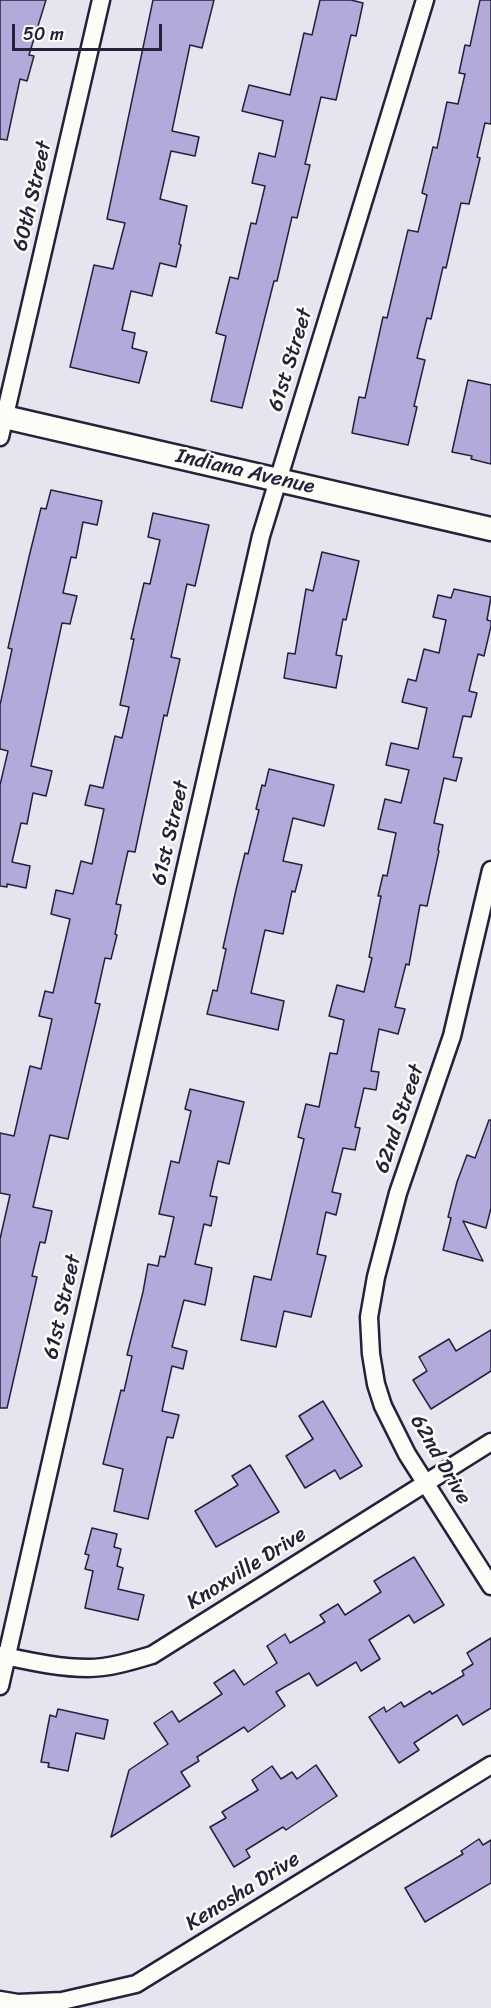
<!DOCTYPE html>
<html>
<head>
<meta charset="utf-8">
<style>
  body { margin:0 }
  #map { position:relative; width:491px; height:2008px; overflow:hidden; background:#e7e3ef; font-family:Sriracha,sans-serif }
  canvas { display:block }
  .scale { position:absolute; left:12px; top:24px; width:150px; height:27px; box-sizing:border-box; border:3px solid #22223b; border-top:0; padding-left:8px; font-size:18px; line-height:21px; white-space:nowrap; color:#22223b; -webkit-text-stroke:4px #fdfcf7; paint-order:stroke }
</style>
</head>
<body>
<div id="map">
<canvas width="491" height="2008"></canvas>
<div class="scale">50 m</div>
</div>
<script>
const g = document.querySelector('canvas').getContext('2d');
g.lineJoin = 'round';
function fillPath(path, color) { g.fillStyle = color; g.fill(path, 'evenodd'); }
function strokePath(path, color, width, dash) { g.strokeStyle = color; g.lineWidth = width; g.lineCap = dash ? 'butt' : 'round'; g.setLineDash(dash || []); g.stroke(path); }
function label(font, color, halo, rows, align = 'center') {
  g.font = font + ' Sriracha,sans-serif'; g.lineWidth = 5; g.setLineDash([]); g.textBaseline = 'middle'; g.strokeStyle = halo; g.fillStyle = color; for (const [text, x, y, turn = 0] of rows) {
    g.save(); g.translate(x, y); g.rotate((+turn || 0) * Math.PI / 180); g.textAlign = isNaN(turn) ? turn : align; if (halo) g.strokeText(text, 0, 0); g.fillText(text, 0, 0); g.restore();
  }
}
const building = new Path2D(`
  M 0,0 L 46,0 L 29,55 L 34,56 L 27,81 L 20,79 L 7,140 L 0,139 Z
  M 153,0 L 214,0 L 202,48 L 190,45 L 172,131 L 199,137 L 195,156 L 171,151 L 160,199 L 187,206 L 179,244 L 181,245 L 176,267 L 160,263 L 152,296 L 131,291 L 122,330 L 135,333 L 132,348 L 147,352 L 139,383 L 70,367 L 94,265 L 113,269 L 125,223 L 107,219 Z
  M 320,0 L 351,0 L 363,3 L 356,36 L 351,35 L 336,100 L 321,97 L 305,164 L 310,165 L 297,218 L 292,217 L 277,281 L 274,281 L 242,408 L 211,401 L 226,336 L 216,333 L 230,277 L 238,279 L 251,223 L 256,224 L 265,186 L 252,183 L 259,153 L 275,157 L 283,121 L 242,111 L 249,85 L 290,95 L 304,33 L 312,35 Z
  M 480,0 L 491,0 L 491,124 L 485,123 L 477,157 L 480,158 L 469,204 L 461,203 L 446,268 L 443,267 L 431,319 L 427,318 L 417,358 L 425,360 L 414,406 L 417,407 L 408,445 L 352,433 L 359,397 L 365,398 L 383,317 L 387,318 L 408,230 L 418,232 L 427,195 L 422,193 L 433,147 L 437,148 L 447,102 L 458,104 L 465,74 L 459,73 L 465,45 L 470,46 Z
  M 468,380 L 491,385 L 491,464 L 471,459 L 472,456 L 452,452 Z
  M 51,490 L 102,501 L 97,525 L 83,522 L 76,558 L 71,557 L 63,593 L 77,596 L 70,624 L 62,623 L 31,766 L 52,771 L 46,796 L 33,793 L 27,824 L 21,823 L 12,862 L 30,866 L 26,888 L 7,884 L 7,887 L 0,886 L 0,785 L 8,751 L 0,749 L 0,705 L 12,649 L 8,648 L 29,557 L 41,508 L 46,509 Z
  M 153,513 L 209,525 L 195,586 L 187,584 L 171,657 L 180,659 L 167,716 L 164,715 L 135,852 L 128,851 L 116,904 L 121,905 L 115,934 L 117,935 L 111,959 L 105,958 L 95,1003 L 100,1004 L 68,1139 L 50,1135 L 33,1207 L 52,1211 L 45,1243 L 40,1242 L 32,1276 L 37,1277 L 7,1408 L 0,1408 L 0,1239 L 10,1195 L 0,1193 L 0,1133 L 14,1136 L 30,1066 L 41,1069 L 52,1019 L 39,1016 L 45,991 L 53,993 L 70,919 L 51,914 L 56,890 L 73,894 L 81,861 L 92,864 L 104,809 L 85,805 L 90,785 L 103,788 L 115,736 L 122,738 L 129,707 L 120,705 L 134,639 L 131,639 L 144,583 L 150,584 L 160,540 L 148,537 Z
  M 322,552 L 359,561 L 346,620 L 343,619 L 336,655 L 342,656 L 336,688 L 284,678 L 288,653 L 295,654 L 306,589 L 313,591 Z
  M 454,589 L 491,597 L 487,620 L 491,621 L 491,626 L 484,656 L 478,654 L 469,691 L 477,693 L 471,717 L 463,716 L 453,757 L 462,758 L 456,781 L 444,778 L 434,823 L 443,825 L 438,850 L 439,851 L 427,906 L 420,905 L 409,965 L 406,964 L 395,1007 L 405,1009 L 398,1034 L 379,1029 L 371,1071 L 379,1072 L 376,1090 L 364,1088 L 355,1127 L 360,1128 L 355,1150 L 343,1148 L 332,1192 L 341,1194 L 336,1215 L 326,1212 L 317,1254 L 326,1256 L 311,1317 L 284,1311 L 276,1347 L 241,1340 L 254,1276 L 271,1280 L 304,1139 L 298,1137 L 306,1104 L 319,1107 L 330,1053 L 337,1054 L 344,1020 L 329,1016 L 337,985 L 364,992 L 372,958 L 369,957 L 381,896 L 378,896 L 383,875 L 387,876 L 396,833 L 378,829 L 385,799 L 401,803 L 409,770 L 386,765 L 391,743 L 418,749 L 427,708 L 402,702 L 408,679 L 416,681 L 424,649 L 439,653 L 446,620 L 433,617 L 438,595 L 451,598 Z
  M 269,769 L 334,785 L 324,826 L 293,818 L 283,861 L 302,865 L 295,892 L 292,891 L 283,934 L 265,930 L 251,993 L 284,1001 L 278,1030 L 207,1014 L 213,990 L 217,991 L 226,949 L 223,948 L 236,890 L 245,853 L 248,854 L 259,810 L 256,809 L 262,785 L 265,786 Z
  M 190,1089 L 244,1102 L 229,1164 L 218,1161 L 210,1196 L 217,1197 L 211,1226 L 204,1224 L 195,1264 L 212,1268 L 205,1305 L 184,1300 L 172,1347 L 187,1351 L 183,1369 L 172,1366 L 162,1411 L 179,1415 L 173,1438 L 167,1437 L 148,1519 L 114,1511 L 123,1469 L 103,1464 L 121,1390 L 124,1391 L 132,1356 L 127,1355 L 143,1292 L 148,1264 L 158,1266 L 160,1256 L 165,1257 L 174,1217 L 159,1214 L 171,1161 L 179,1163 L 191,1111 L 185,1109 Z
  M 489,1120 L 491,1120 L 491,1208 L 486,1228 L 463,1221 L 483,1261 L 443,1250 L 451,1218 L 448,1217 L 457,1182 L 467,1155 L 475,1158 Z
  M 491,1330 L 491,1371 L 431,1409 L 413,1380 L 427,1371 L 419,1357 L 449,1339 L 456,1351 Z
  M 323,1401 L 362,1466 L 340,1479 L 335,1470 L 305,1488 L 286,1456 L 313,1439 L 299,1416 Z
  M 250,1465 L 279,1512 L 216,1547 L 195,1511 L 238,1485 L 232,1476 Z
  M 92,1528 L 117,1534 L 114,1547 L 121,1549 L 117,1566 L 123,1568 L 118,1589 L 144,1595 L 138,1620 L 85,1608 L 93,1571 L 85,1569 L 89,1555 L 85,1554 Z
  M 414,1557 L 444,1605 L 414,1623 L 409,1615 L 369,1640 L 380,1659 L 361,1671 L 356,1662 L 317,1686 L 309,1673 L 276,1692 L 285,1706 L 248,1732 L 244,1727 L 197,1757 L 199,1761 L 181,1772 L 190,1786 L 111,1837 L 129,1770 L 168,1744 L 154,1723 L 172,1711 L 179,1722 L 222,1694 L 214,1683 L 234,1670 L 244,1685 L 277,1663 L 267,1646 L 285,1634 L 290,1643 L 325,1622 L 320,1615 L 338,1604 L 345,1615 L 381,1592 L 374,1581 Z
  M 491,1638 L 491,1708 L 463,1725 L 457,1715 L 414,1743 L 419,1750 L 399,1763 L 369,1717 L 384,1707 L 386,1712 L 401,1702 L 404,1707 L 430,1691 L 432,1694 L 464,1675 L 462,1671 L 473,1664 L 467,1653 Z
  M 58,1709 L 108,1720 L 104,1739 L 76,1733 L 68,1771 L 48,1767 L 49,1763 L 41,1762 L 50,1715 L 56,1717 Z
  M 316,1765 L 337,1796 L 286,1830 L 283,1827 L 246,1850 L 250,1857 L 234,1867 L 210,1827 L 226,1818 L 222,1812 L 258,1790 L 252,1780 L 272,1766 L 281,1779 L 292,1772 L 297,1779 Z
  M 479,1839 L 483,1845 L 491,1840 L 491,1883 L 425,1922 L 405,1888 L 463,1854 L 461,1851 Z`);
fillPath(building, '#b3aadb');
strokePath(building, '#22223b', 1.5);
const street = new Path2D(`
  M 0,437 L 101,0
  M 491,870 L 452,1036 L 398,1193 L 376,1277 L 369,1317 L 371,1354 L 376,1384 L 383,1406 L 407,1454 L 491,1586
  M 0,1655 C 29,1661 58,1668 88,1668 C 109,1668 132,1661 152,1655 L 491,1442
  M 0,1686 L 261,536 L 425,0
  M 0,2000 L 18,2003 L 62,2001 L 136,1984 L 491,1765`);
const secondary = new Path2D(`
  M 0,416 L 491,529`);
strokePath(street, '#22223b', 21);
strokePath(secondary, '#22223b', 27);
strokePath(street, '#fdfcf7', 16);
strokePath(secondary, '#fdfcf7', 22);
label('21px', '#22223b', '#fdfcf7', [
  ["60th Street",33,196,-77],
  ["61st Street",291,360,-73],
  ["Indiana Avenue",245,472,13],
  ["61st Street",171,833,-77],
  ["62nd Street",400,1119,-71],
  ["61st Street",63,1307,-77],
  ["62nd Drive",440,1460,60],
  ["Knoxville Drive",247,1569,-32],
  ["Kenosha Drive",243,1892,-32]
]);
</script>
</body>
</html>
